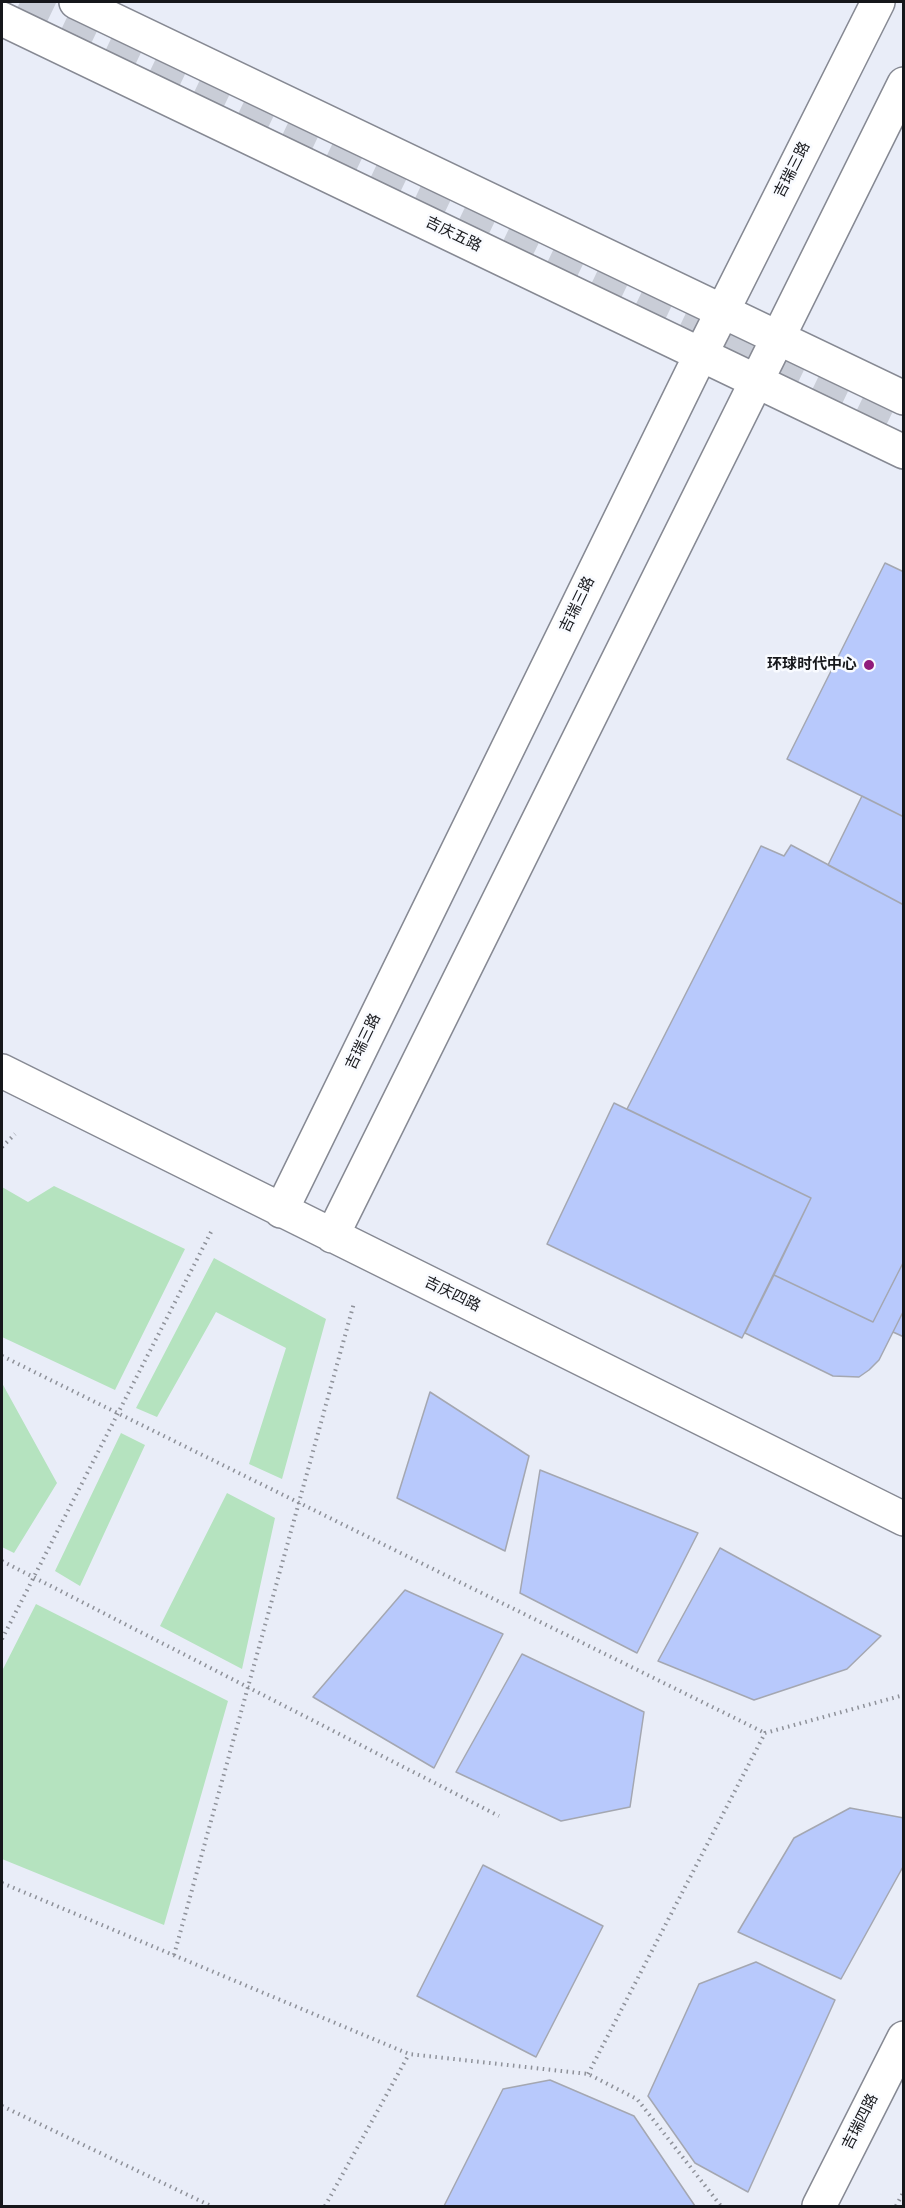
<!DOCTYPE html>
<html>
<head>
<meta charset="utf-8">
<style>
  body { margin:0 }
  #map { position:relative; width:905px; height:2208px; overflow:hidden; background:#e9edf8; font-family:"Nunito Sans",sans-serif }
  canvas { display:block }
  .frame { position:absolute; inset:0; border:3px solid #16171b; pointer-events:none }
</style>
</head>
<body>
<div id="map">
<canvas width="905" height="2208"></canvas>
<div class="frame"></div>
</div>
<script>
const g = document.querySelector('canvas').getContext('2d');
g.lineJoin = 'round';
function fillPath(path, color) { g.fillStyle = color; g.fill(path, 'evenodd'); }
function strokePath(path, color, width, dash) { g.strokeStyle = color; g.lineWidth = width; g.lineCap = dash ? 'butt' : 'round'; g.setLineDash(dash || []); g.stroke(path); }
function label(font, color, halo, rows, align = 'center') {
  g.font = font + ' "Nunito Sans","Noto Sans SC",sans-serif'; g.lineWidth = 5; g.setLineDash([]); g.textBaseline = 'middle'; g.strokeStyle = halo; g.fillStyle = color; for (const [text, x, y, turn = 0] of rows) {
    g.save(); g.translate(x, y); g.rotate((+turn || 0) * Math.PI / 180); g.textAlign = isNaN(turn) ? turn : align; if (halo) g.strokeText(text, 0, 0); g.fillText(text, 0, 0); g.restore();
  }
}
fillPath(new Path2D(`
  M 54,1186 L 185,1249 L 115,1390 L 2,1337 L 2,1187 L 28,1202 Z
  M 214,1258 L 326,1319 L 282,1479 L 249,1464 L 286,1348 L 216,1312 L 157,1417 L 136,1408 Z
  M 2,1383 L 57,1483 L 14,1553 L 2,1547 Z
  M 121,1433 L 145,1445 L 80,1586 L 55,1571 Z
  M 227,1493 L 275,1518 L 242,1669 L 160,1626 Z
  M 36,1604 L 228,1701 L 164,1925 L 2,1859 L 2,1671 Z`), '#b5e3bf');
const building = new Path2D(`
  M 885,563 L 904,572 L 904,817 L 787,759 Z
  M 862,796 L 904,817 L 904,906 L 902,904 L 828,865 Z
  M 791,845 L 902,904 L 904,906 L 904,1261 L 873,1322 L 774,1275 L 811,1198 L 627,1109 L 761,846 L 784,856 Z
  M 614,1103 L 811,1198 L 742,1338 L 547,1244 Z
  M 904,1261 L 904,1310 L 879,1360 L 869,1370 L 859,1377 L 833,1376 L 745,1333 L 774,1275 L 873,1322 Z
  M 904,1310 L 904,1337 L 893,1332 Z
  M 430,1392 L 529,1456 L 505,1551 L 397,1498 Z
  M 540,1470 L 698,1533 L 637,1653 L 520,1593 Z
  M 720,1548 L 881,1636 L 847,1669 L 754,1700 L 658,1661 Z
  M 405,1590 L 503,1634 L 434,1768 L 313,1697 Z
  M 522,1654 L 644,1712 L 630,1807 L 561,1821 L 456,1772 Z
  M 850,1808 L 904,1818 L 904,1865 L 841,1979 L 738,1932 L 794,1838 Z
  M 483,1865 L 603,1926 L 536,2057 L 417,1996 Z
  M 756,1962 L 835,2000 L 748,2192 L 695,2163 L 648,2096 L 699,1984 Z
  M 550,2080 L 634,2116 L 695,2206 L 444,2206 L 503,2089 Z`);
fillPath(building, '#b8c9fc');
strokePath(building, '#a4a7b1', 1.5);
strokePath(new Path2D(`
  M 20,2 L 904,424`), '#c9cdd7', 33, [33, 16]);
const secondary = new Path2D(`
  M 76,2 L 904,398
  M 2,19 L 904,452
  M 2,1071 L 904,1519
  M 281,1211 L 701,354 L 878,2
  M 332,1236 L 904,84
  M 819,2206 L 904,2038`);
strokePath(secondary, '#868993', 36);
strokePath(new Path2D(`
  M 2,1147 L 15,1134
  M 2,1356 L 765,1733
  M 2,1561 L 499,1816
  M 2,1639 L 211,1232
  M 2,1883 L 409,2054 L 588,2074 L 637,2099 L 721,2206
  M 174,1955 L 354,1303
  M 588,2074 L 765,1733 L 904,1695
  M 2,2106 L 211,2206
  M 325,2206 L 409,2054
  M 896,2206 L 904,2191`), '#8e9199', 4, [1.5, 4.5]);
strokePath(secondary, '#fff', 33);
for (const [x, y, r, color] of [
  [869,665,6,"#911c7b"]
]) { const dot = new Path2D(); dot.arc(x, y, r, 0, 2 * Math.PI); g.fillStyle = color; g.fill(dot); strokePath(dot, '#f9fbff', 2); }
label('15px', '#16171b', '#f9fbff', [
  ["吉瑞三路",793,170,-63],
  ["吉庆五路",453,235,26],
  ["吉瑞三路",578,605,-64],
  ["吉瑞三路",364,1042,-64],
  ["吉庆四路",452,1295,26],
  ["吉瑞四路",861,2122,-63]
]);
label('bold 15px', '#16171b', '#f9fbff', [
  ["环球时代中心",857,665]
], 'right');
</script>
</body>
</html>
